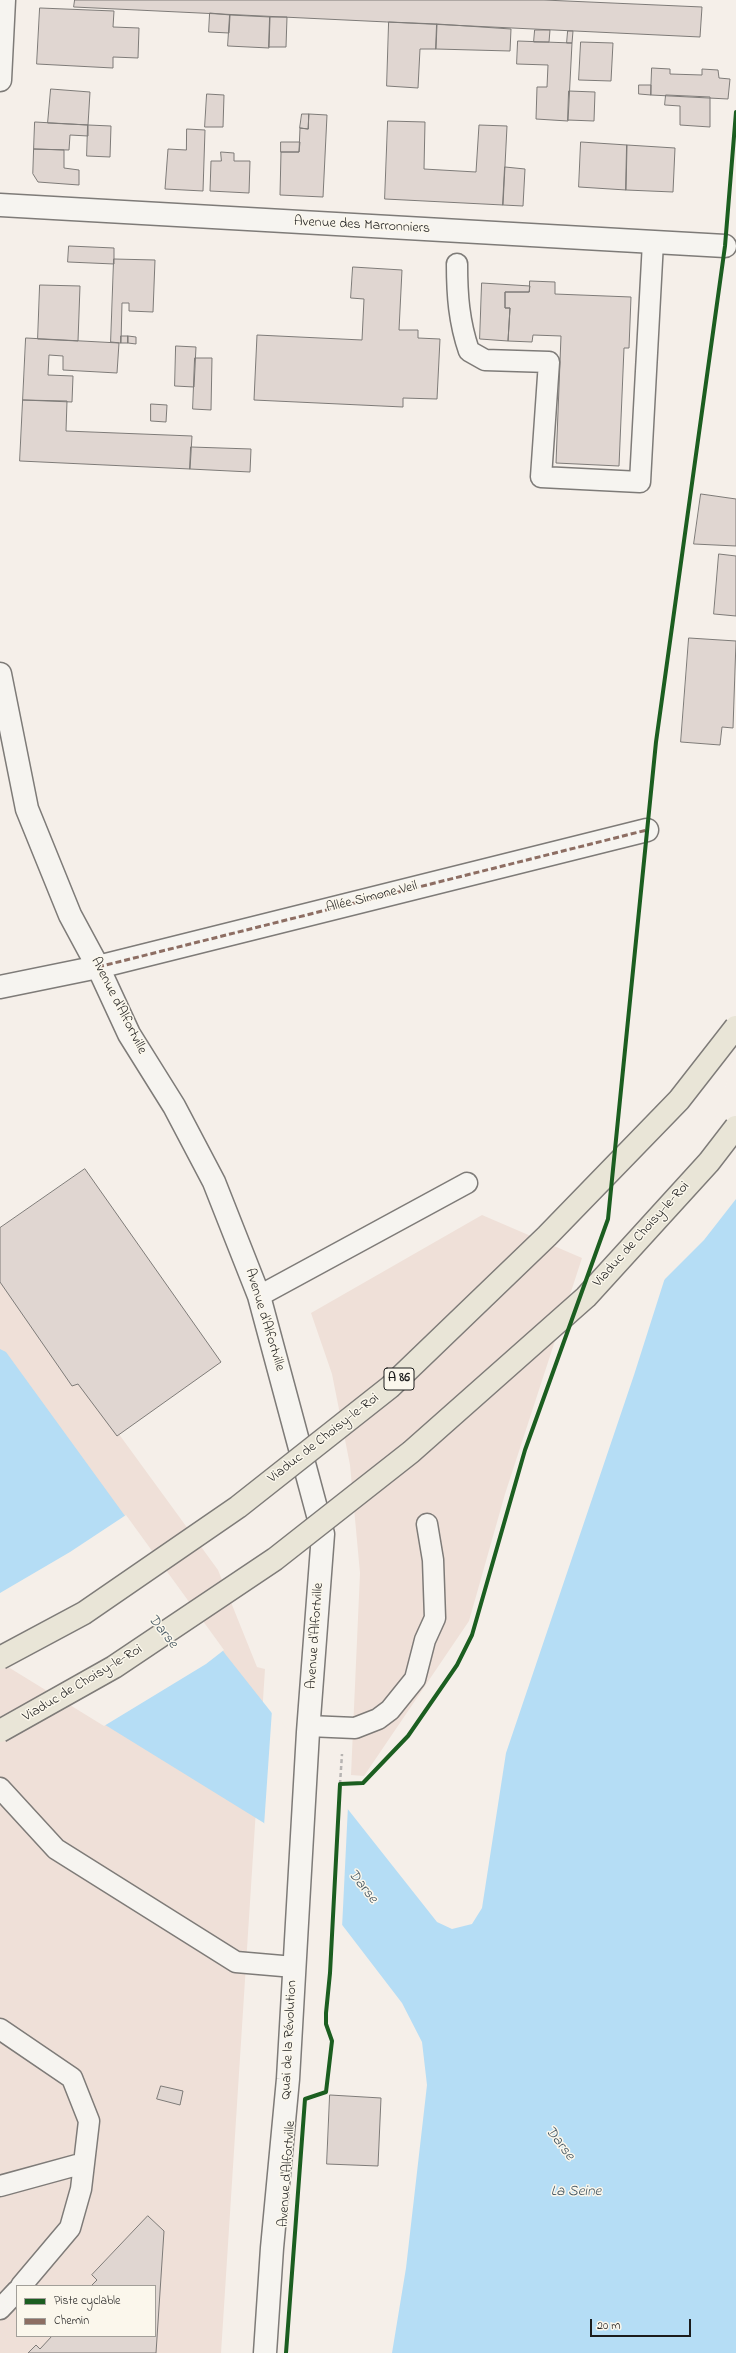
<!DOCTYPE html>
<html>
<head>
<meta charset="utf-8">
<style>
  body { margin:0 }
  #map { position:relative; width:736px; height:2353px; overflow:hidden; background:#f5efe9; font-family:"Indie Flower",sans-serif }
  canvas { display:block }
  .legend { position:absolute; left:16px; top:2285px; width:140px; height:52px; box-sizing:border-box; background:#fbf7ec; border:1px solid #a29f99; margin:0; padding:5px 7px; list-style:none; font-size:12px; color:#1c1c1c }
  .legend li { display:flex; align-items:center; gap:8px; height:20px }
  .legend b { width:20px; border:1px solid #a29f99 }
  .scale { position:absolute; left:590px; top:2319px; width:101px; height:18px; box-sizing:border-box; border:2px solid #1c1c1c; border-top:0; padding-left:5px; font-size:12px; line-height:14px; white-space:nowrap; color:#1c1c1c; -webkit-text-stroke:3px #fbf7ec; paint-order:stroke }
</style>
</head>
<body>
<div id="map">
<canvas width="736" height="2353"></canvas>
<ul class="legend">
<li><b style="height:5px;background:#1b5e20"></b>Piste cyclable</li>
<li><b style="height:5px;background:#8d6e63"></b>Chemin</li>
</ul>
<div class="scale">20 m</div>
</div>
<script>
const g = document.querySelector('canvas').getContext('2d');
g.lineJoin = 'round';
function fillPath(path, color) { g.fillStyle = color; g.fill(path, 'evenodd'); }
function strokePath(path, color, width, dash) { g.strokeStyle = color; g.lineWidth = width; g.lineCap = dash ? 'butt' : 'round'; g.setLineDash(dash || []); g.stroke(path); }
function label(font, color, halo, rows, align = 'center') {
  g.font = font + ' "Indie Flower",sans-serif'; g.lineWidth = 3; g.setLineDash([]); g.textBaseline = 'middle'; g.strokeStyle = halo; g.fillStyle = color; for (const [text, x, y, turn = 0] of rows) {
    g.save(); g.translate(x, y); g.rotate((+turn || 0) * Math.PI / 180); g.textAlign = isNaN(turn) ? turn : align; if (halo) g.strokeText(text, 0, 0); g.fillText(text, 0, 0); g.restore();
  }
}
fillPath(new Path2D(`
  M 482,1215 L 582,1258 L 505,1494 L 469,1621 L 364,1776 L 351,1775 L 360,1573 L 350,1465 L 332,1374 L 311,1313 Z
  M 0,1271 L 218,1570 L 257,1667 L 265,1669 L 221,2353 L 0,2353 ZM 17,2286 L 155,2286 L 155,2336 L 17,2336 Z`), '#efe0d8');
fillPath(new Path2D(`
  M 736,1055 L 736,2353 L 392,2353 L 406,2268 L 427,2085 L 422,2042 L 402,2003 L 264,1823 L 0,1660 L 0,1349 L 6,1352 L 226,1655 L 437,1922 L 452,1929 L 472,1924 L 482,1908 L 506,1753 L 634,1375 Z`), '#b5ddf5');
fillPath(new Path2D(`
  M 736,1053 L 736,1199 L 704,1240 L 661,1283 Z
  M 126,1515 L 224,1650 L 206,1664 L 104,1726 L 0,1662 L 0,1593 L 70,1552 Z
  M 272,1710 L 348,1806 L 342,1928 L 264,1826 Z`), '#f5efe9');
const building = new Path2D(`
  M 75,0 L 544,0 L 702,7 L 700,37 L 74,7 Z
  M 40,8 L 114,11 L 113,27 L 139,28 L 138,58 L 113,57 L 113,68 L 37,64 Z
  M 210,13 L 230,15 L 229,33 L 209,32 Z
  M 230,15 L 270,17 L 269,48 L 228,46 Z
  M 270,17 L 287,17 L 286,47 L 269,47 Z
  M 389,22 L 437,24 L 436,49 L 420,49 L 418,88 L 387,86 Z
  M 437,24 L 511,29 L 510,51 L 436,49 Z
  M 535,30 L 550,30 L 549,42 L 534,42 Z
  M 568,31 L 573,31 L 572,43 L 567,43 Z
  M 518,41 L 572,43 L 568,121 L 536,119 L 537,87 L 547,87 L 548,65 L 517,64 Z
  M 581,42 L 613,43 L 611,81 L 579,80 Z
  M 652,68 L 670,69 L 670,74 L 702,75 L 702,69 L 718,70 L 719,78 L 730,79 L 728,99 L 651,95 Z
  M 639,85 L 651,85 L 651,95 L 639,94 Z
  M 51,89 L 90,92 L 88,125 L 48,123 Z
  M 569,91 L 595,92 L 594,121 L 568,120 Z
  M 207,94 L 224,95 L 223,127 L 205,127 Z
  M 666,95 L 710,97 L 710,127 L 680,125 L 680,106 L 665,105 Z
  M 302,114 L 309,114 L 308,129 L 300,128 Z
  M 309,114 L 327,115 L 323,197 L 280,195 L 281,152 L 299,152 L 300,128 L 308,129 Z
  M 388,121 L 425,122 L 424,169 L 476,172 L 479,125 L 507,126 L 503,205 L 385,199 Z
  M 35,122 L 88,125 L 88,136 L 70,135 L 69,150 L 34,149 Z
  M 88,125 L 111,126 L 110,157 L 87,156 Z
  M 187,129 L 205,130 L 203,191 L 165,189 L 168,149 L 186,150 Z
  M 281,142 L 300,142 L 299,152 L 281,152 Z
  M 581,142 L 627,145 L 626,190 L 579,187 Z
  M 627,145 L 675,148 L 673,192 L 626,190 Z
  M 34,149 L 64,150 L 64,168 L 79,170 L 79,185 L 38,182 L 33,174 Z
  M 221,152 L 234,153 L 234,161 L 250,161 L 249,193 L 210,191 L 211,161 L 221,161 Z
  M 505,167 L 525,169 L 523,206 L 503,205 Z
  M 69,246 L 114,248 L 114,264 L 68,262 Z
  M 114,259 L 155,260 L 153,312 L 129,311 L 129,303 L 122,303 L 121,343 L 111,342 Z
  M 353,267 L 402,270 L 399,330 L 418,330 L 418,338 L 440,339 L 437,399 L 403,398 L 403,407 L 254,400 L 257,335 L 362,340 L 364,299 L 351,298 Z
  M 530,281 L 555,282 L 555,294 L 631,297 L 629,348 L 624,348 L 619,466 L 556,463 L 561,336 L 533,335 L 532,342 L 508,341 L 510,308 L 505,308 L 505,292 L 529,292 Z
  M 482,283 L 530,286 L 529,292 L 505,292 L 505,308 L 510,308 L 508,341 L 480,339 Z
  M 40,285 L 80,286 L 78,341 L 38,339 Z
  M 121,336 L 128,336 L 128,343 L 121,343 Z
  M 128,336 L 136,337 L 136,344 L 128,343 Z
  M 26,338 L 119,343 L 117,373 L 63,370 L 63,356 L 49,355 L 48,375 L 73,376 L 72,402 L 23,400 Z
  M 176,346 L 196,347 L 194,387 L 175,386 Z
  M 195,358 L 212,358 L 211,410 L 193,409 Z
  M 23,400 L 67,401 L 66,431 L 192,436 L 190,469 L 20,461 Z
  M 151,404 L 167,405 L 166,422 L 151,421 Z
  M 191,447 L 251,449 L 250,472 L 190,469 Z
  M 701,494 L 736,499 L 736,546 L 694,544 Z
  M 719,554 L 736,556 L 736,616 L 714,614 Z
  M 689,638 L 736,641 L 733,728 L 722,727 L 720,745 L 681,742 Z
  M 85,1169 L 221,1362 L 117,1436 L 78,1384 L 72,1386 L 0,1282 L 0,1228 Z
  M 161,2086 L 183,2091 L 180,2105 L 157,2099 Z
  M 330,2095 L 381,2098 L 378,2166 L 327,2164 Z
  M 148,2216 L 164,2231 L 156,2353 L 28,2353 L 36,2345 L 40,2349 L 52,2336 L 155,2336 L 155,2286 L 91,2286 L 97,2280 L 92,2275 Z`);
fillPath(building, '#e0d6d1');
strokePath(building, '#7e7b78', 1);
const service = new Path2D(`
  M 457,264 C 457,295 459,322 469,351 L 485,360 L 549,362 L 541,477 L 640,482 L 653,242
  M 259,1296 L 467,1183
  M 308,1726 L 355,1728 L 378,1719 L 390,1710 L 415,1679 L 425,1640 L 435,1618 L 433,1560 L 427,1524
  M 0,1788 L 56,1849 L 236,1962 L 294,1967
  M 0,2029 L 72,2078 L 89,2121 L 81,2189 L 70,2228 L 21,2286
  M 0,2186 L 84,2163
  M 0,2309 L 17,2291`);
const minor = new Path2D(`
  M 0,205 L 725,246
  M 0,987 L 98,967 L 647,830`);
const secondary = new Path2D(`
  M 0,80 L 4,0
  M 0,674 L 27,809 L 70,915 L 98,967 L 129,1034 L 174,1106 L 214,1182 L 259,1296 L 323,1534 L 308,1732 L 288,2079 L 272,2248 L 265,2353`);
strokePath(service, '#7e7b78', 23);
strokePath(minor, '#7e7b78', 25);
strokePath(secondary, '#7e7b78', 25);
strokePath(new Path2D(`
  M 340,1784 L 342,1754`), '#b7b4b2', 2.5, [4, 3]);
strokePath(service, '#f6f4f0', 20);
strokePath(minor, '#f6f4f0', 22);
strokePath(secondary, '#f6f4f0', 22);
const motorwayBridge = new Path2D(`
  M 0,1658 L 84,1613 L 238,1507 L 390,1387 L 547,1236 L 679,1100 L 736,1027
  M 0,1731 L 114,1667 L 275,1559 L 411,1452 L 586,1297 L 709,1162 L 736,1127`);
strokePath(motorwayBridge, '#7e7b78', 25, []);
strokePath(motorwayBridge, '#e9e5d7', 22);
strokePath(new Path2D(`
  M 98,967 L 647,830`), '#8d6e63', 3, [6, 3]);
strokePath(new Path2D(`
  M 286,2353 L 305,2099 L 326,2092 L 332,2041 L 326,2024 L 326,2013 L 330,1973 L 340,1784 L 363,1783 L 408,1736 L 457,1665 L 472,1635 L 525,1450 L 608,1219 L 656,742 L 725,246 L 736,112`), '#1b5e20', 4);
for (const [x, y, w] of [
  [399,1379,30]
]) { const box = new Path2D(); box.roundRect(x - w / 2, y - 11, w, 22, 3); g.fillStyle = '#fbf7ec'; g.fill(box); strokePath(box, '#1c1c1c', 1); }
label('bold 13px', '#1c1c1c', null, [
  ["A 86",399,1379]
]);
label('14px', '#1c1c1c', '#fbf7ec', [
  ["Avenue des Marronniers",362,226,3],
  ["Allée Simone Veil",372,898,-14],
  ["Avenue d'Alfortville",118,1006,63],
  ["Viaduc de Choisy-le-Roi",642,1235,-48],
  ["Avenue d'Alfortville",264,1320,73],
  ["Viaduc de Choisy-le-Roi",324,1439,-38],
  ["Avenue d'Alfortville",316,1636,-86],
  ["Viaduc de Choisy-le-Roi",83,1684,-31],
  ["Quai de la Révolution",290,2040,-87],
  ["Avenue d'Alfortville",288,2174,-86]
]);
label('italic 15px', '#42545f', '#fbf7ec', [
  ["Darse",162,1632,52],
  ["Darse",362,1887,52],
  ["Darse",559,2144,53],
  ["La Seine",576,2193]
]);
</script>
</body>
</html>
